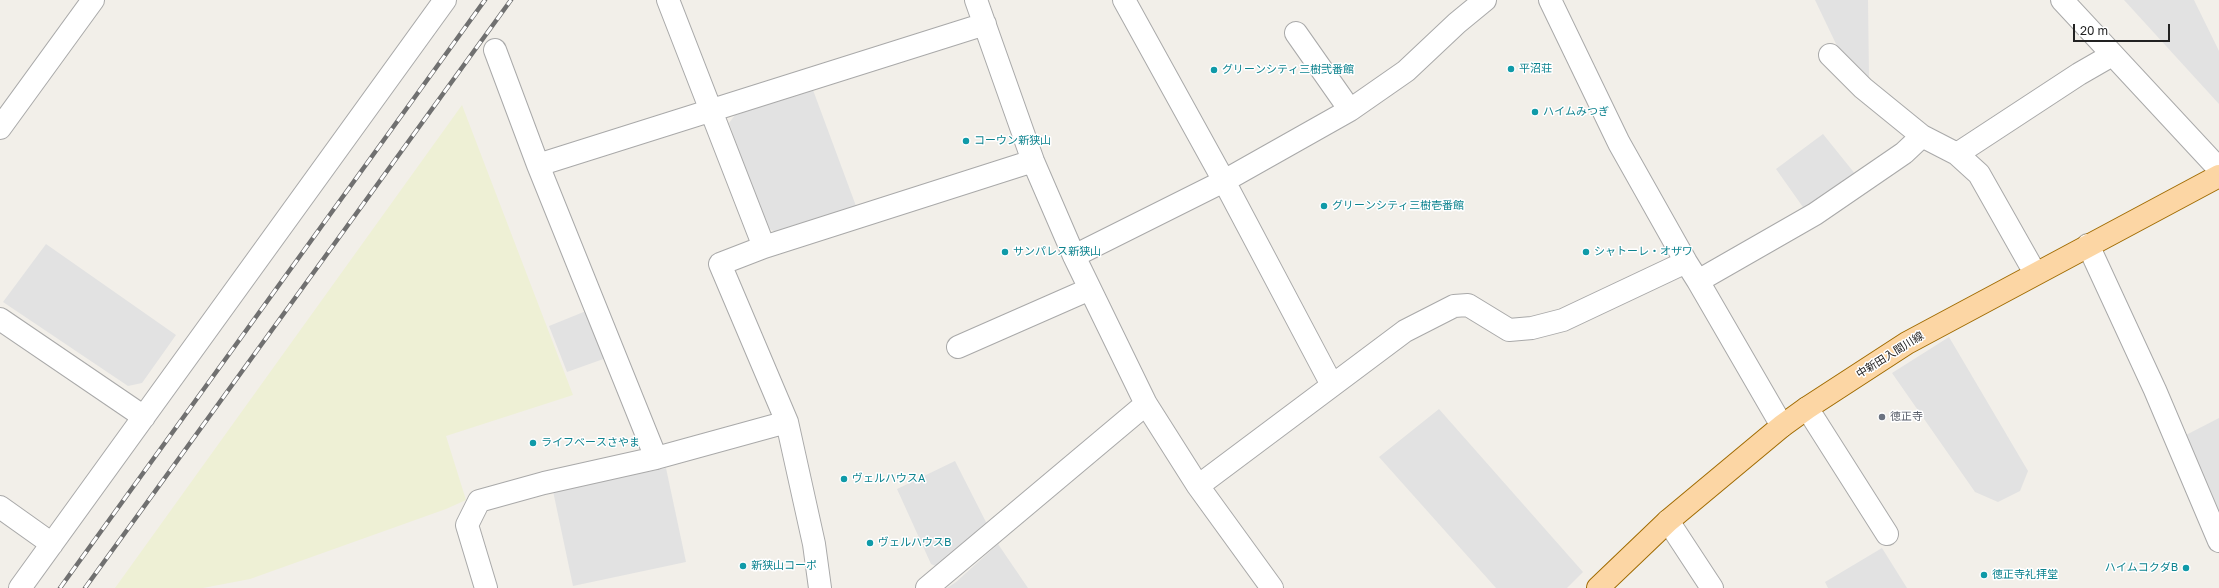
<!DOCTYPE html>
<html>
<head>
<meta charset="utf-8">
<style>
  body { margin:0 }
  #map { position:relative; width:2219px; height:588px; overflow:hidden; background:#f2efe9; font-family:"Golos Text",sans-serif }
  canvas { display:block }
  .scale { position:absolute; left:2073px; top:24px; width:97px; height:18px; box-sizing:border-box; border:2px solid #222; border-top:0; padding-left:5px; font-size:12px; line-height:14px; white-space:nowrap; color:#222; -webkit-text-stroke:3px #fff; paint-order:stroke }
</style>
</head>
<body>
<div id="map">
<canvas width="2219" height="588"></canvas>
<div class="scale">20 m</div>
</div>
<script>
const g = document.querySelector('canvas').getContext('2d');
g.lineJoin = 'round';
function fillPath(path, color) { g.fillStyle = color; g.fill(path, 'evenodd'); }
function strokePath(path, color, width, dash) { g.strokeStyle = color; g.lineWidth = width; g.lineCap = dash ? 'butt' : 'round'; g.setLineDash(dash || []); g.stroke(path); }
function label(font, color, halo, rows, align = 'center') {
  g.font = font + ' "Golos Text","Noto Sans JP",sans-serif'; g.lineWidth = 3; g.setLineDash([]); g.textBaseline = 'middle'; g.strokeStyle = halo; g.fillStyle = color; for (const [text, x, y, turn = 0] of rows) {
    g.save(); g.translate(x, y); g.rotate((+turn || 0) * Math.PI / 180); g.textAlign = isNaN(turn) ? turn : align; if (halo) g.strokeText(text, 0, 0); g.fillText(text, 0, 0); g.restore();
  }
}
fillPath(new Path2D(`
  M 462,105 L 573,395 L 446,436 L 466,500 L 446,509 L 250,579 L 203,588 L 115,588 Z`), '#eef0d5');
fillPath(new Path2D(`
  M 1815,0 L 1868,0 L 1869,77 L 1837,46 Z
  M 2124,0 L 2194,0 L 2219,51 L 2219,104 Z
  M 813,90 L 856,206 L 778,233 L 765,227 L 729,123 L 735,115 Z
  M 1823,134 L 1856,175 L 1805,210 L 1776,169 Z
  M 46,244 L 176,335 L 142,383 L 128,386 L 3,302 Z
  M 591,309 L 609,357 L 567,372 L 549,326 Z
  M 1949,337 L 2028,471 L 2020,491 L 1998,502 L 1975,492 L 1892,373 Z
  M 1439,409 L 1583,572 L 1567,588 L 1496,588 L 1379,457 Z
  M 2219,418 L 2219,512 L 2186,435 Z
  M 955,461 L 987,524 L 940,568 L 931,564 L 897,489 Z
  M 666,468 L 686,562 L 573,586 L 553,491 Z
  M 998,544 L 1028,588 L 947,588 L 956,582 Z
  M 1882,548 L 1907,588 L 1828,588 L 1825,582 Z`), '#e2e2e2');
const minor = new Path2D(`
  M 668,0 L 764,247
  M 976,0 L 1033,161 L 1074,256 L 1146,404 L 1198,486 L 1272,588
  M 1124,0 L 1224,181 L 1332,385
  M 1550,0 L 1619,143 L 1686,262 L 1698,281 L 1782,426
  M 2062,0 L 2219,169
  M 1296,33 L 1350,110
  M 495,50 L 538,165 L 656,458
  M 1830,55 L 1863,88 L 1922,136 L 1957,154 L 1979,174 L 2035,273
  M 0,128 L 93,0
  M 1957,154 L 2079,74 L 2112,55
  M 538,165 L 985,24
  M 2088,245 L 2155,390 L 2219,541
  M 1074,256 L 1224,181 L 1350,110 L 1406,71 L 1457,23 L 1485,0
  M 1698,281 L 1815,214 L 1904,153 L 1922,136
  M 0,319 L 144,417
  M 958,347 L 1090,289
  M 1807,408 L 1887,534
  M 1198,486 L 1405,331 L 1454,306 L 1468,305 L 1509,330 L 1532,328 L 1563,320 L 1686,262
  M 0,507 L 52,544
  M 1668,521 L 1712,588
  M 20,588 L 445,0
  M 486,588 L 467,525 L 479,501 L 544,483 L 656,458 L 787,422
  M 820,588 L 814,544 L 787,422 L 720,264 L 764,247 L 1033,161
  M 927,588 L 1146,404`);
const major = new Path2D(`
  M 1598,588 L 1668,521 L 1782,426 L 1807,408 L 1907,343 L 2219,176`);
strokePath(minor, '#a9a9a9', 24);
strokePath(major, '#a06b00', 24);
strokePath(minor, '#fff', 22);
strokePath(major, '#fcd6a4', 22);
const rail = new Path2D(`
  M 60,588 L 485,0
  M 85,588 L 511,0`);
strokePath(rail, '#707070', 4.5);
strokePath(rail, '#fff', 3, [9]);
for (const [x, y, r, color] of [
  [1511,69,4,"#0f9aa8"],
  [1214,70,4,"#0f9aa8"],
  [1535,112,4,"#0f9aa8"],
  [966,141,4,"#0f9aa8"],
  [1324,206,4,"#0f9aa8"],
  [1005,252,4,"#0f9aa8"],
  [1586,252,4,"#0f9aa8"],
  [1882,417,4,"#6b7280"],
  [533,443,4,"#0f9aa8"],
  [844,479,4,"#0f9aa8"],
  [870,543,4,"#0f9aa8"],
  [743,566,4,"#0f9aa8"],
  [2186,568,4,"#0f9aa8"],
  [1984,575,4,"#0f9aa8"]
]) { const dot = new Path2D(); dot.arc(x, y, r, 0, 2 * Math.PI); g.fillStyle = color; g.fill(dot); strokePath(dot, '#fff', 1.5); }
label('11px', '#0d838f', '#fff', [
  ["平沼荘",1519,69],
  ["グリーンシティ三樹弐番館",1222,70],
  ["ハイムみつぎ",1543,112],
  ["コーウン新狭山",974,141],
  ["グリーンシティ三樹壱番館",1332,206],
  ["サンパレス新狭山",1013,252],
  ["シャトーレ・オザワ",1594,252],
  ["ライフベースさやま",541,443],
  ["ヴェルハウスA",852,479],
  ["ヴェルハウスB",878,543],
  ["新狭山コーポ",751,566],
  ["ハイムコクダB",2178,568,"right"],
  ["徳正寺礼拝堂",1992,575]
], 'left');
label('11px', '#222', '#fff', [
  ["中新田入間川線",1890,355,-32]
]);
label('11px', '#5b616d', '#fff', [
  ["徳正寺",1890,417]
], 'left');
</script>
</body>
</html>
